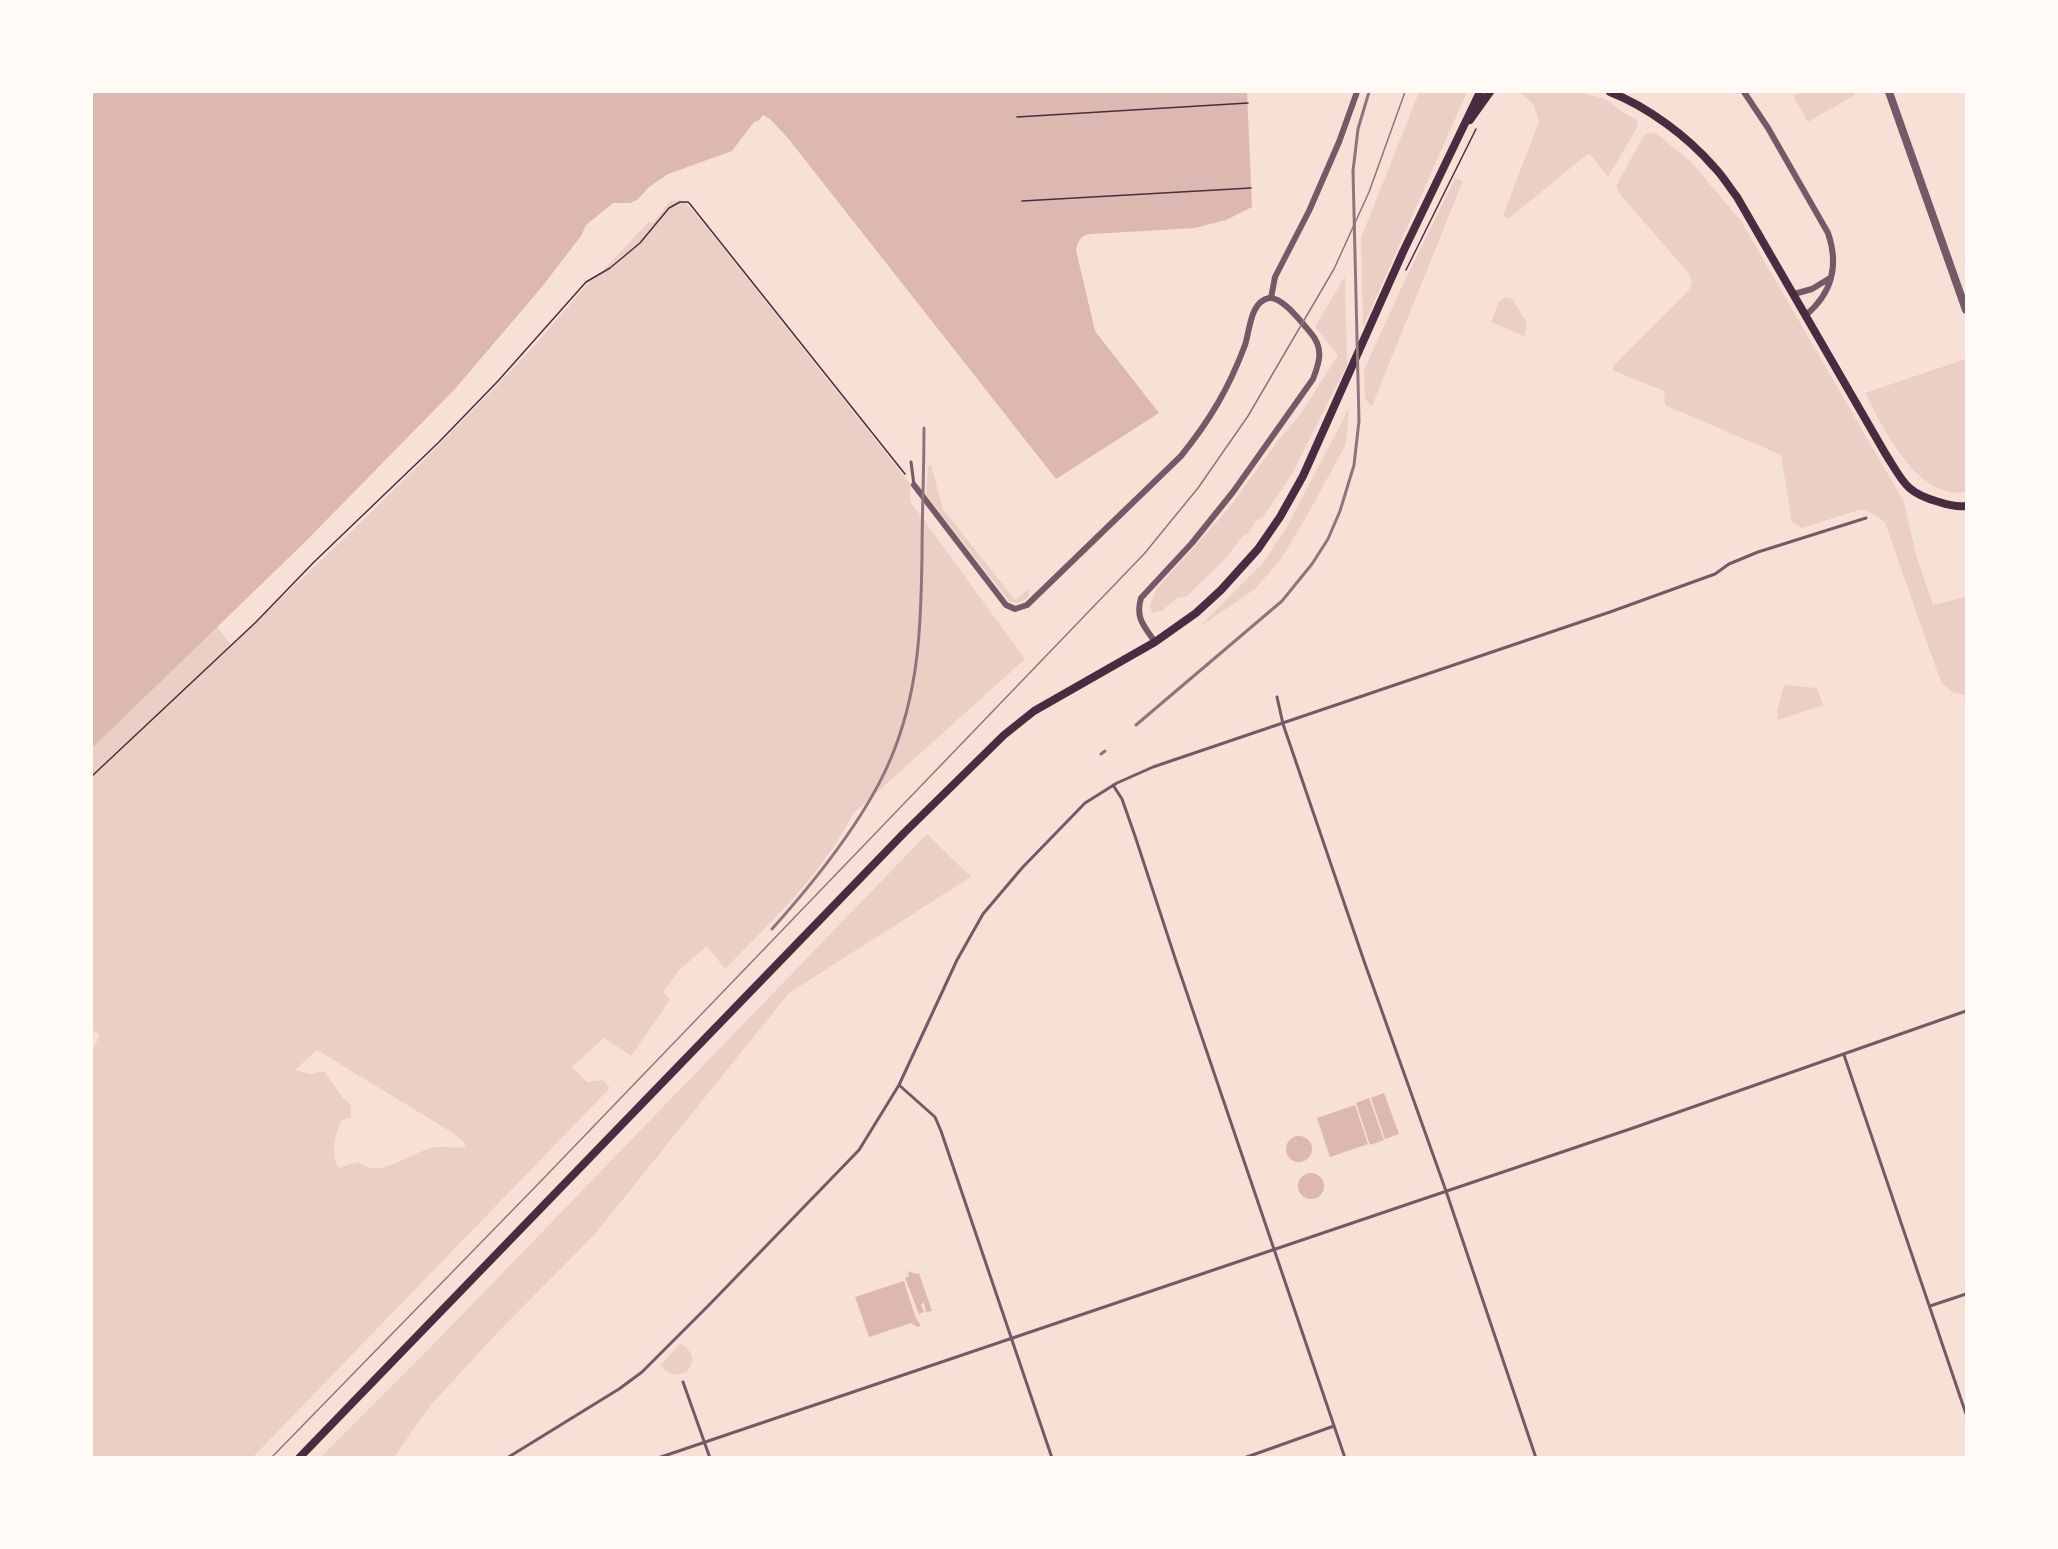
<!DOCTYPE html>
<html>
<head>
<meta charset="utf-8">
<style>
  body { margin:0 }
  #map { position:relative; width:2058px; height:1549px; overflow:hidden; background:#f7e1d7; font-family:Roboto,sans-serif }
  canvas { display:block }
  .frame { position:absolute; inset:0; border:93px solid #fffaf5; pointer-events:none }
</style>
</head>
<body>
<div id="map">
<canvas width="2058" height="1549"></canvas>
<div class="frame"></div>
</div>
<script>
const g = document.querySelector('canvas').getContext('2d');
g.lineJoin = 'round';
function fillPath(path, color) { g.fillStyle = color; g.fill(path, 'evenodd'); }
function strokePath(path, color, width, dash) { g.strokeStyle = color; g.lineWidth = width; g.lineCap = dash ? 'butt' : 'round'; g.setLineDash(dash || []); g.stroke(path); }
fillPath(new Path2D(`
  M 1419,92 L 1467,92 L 1363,327 L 1361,238 Z
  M 1519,92 L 1580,92 L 1606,99 L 1622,112 L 1637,120 L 1638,126 L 1608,177 L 1589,153 L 1508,219 L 1503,216 L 1539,121 L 1533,104 Z
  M 1800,92 L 1854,92 L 1855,95 L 1808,122 L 1793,96 Z
  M 1648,133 L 1657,134 L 1692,163 L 1741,221 L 1904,502 L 1916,555 L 1933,605 L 1966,597 L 1966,695 L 1953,693 L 1941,682 L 1885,523 C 1878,515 1870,511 1859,510 L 1802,528 L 1792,522 L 1781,455 L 1665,405 L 1664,391 L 1612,370 L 1615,364 L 1689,290 L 1692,282 L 1689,274 L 1619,193 L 1616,186 L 1643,137 Z
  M 1455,178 L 1463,181 L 1372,406 L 1365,399 L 1364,370 L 1397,297 Z
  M 680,200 L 686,203 L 701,220 L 911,485 L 910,501 L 1025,659 L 853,814 C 822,874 772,921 725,969 L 707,946 L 679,970 L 663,992 L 670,1000 L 631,1056 L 604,1038 L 572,1067 L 587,1082 L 603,1080 L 610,1088 L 253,1457 L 92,1457 L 92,1051 L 100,1035 L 94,1031 L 92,1035 L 92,748 L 216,626 L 231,645 C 325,558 417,469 505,377 C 535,346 562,313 590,281 L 599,275 L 648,222 L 653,223 L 670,201 ZM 317,1050 L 453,1133 L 465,1143 L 465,1147 C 456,1149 447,1146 437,1147 C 410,1150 383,1181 358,1162 L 339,1168 C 330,1155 335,1135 341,1121 L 351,1117 L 351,1105 L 343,1098 L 324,1071 L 310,1074 L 295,1070 Z
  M 1345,276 L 1347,365 L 1292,474 L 1263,517 L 1255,522 L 1249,533 L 1242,537 L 1225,559 L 1187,596 L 1177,598 L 1162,611 L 1152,613 L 1150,605 L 1157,588 L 1229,508 L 1279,439 L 1300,415 L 1338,355 L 1315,327 Z
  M 1506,297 L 1512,299 L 1527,323 L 1524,336 L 1491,322 L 1499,301 Z
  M 1966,359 L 1966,492 C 1918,501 1883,428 1865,393 Z
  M 1349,408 L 1346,444 L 1308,514 L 1281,559 L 1255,589 L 1199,627 L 1262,564 L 1287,527 Z
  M 931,465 L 943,509 L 1015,600 L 1029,588 L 1029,596 C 1024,602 1017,604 1009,601 L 926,495 L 928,466 Z
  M 1784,685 L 1817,688 L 1823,705 L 1778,720 L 1777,710 Z
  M 927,834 L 971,877 L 789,993 L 594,1235 L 497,1333 L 430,1406 L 394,1457 L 321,1457 L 426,1352 Z
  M 680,1343 C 709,1359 679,1391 661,1365 Z`), '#ebcfc5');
fillPath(new Path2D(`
  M 95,92 L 1247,92 L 1252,207 L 1226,220 L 1195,228 L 1091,234 C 1081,235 1078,240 1076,250 L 1095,331 L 1159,413 L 1056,479 L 787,137 L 770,119 L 763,115 L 758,121 L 754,122 L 732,151 L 668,174 L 649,187 L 637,200 L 630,203 L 613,203 L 586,225 L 581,236 L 541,288 L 454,390 L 305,542 L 92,748 L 92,95 Z
  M 1384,1093 L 1399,1134 L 1385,1139 L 1371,1098 Z
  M 1369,1098 L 1384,1140 L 1370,1145 L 1356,1103 Z
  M 1355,1105 L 1368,1144 L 1330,1157 L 1317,1118 Z
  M1286 1149a13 13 0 1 1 26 0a13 13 0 1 1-26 0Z
  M1298 1186a13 13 0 1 1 26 0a13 13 0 1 1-26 0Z
  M 908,1271 L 917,1274 L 919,1273 L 932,1311 L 926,1312 L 924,1303 L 921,1304 L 924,1312 L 919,1314 L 905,1278 L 909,1276 Z
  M 904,1281 L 915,1316 L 921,1326 L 917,1327 L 911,1323 L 869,1337 L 855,1297 Z`), '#dcb8b0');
strokePath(new Path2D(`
  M 1017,117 L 1248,103
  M 1022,201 L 1251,188
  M 1406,270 L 1476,129
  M 92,776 L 256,622 L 314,562 L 439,442 L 498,381 L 586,282 L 610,268 L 640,243 L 669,208 L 680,202 L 688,202 L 690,204 L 905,474`), '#4a2c40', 1.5);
strokePath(new Path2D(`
  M 911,462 L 914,485
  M 1277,697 L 1283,724 L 1364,961 L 1446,1191 L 1536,1458
  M 1113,785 L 1122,799 L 1135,836 L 1177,964 L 1345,1458
  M 1844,1055 L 1966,1414
  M 899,1085 L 935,1117 L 941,1131 L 1052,1458
  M 1930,1306 L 1966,1294
  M 683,1382 L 710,1458
  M 507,1458 L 619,1389 L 642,1372 L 709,1305 L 859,1150 L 899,1085 L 957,960 L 983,914 L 1022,868 L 1085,803 L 1117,783 L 1153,767 L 1610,612 L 1715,574 L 1729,564 L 1758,552 L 1866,518
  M 658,1458 L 1633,1128 L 1966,1011
  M 1244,1458 L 1334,1426`), '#755966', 3);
strokePath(new Path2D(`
  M 1744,92 L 1768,128 L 1828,233 C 1839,265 1832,293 1806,315
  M 1794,294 L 1812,289 L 1830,278
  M 1271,298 L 1275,277 L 1309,211 L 1339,142 L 1357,92
  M 914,485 L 1006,605 L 1015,609 L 1027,605 L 1181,456 C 1210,420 1229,388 1245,345 C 1250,330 1250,302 1269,298 C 1282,296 1302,323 1310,332 C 1324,348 1320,361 1313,379 L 1233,492 L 1192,543 L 1141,598 C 1135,618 1144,626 1155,642`), '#755966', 6);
strokePath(new Path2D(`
  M 1889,92 L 1966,310`), '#755966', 8);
strokePath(new Path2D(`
  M 1610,92 C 1648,107 1687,136 1714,167 C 1723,176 1729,187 1737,197 L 1885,453 C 1903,481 1905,493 1939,502 C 1948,505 1956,507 1966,506
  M 1470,120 L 1490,92
  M 299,1458 L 904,833 L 1004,735 L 1034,711 L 1155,642 L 1196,613 L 1221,590 L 1258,549 L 1280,517 L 1303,476 L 1403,252 L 1480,92`), '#4a2c40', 8);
strokePath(new Path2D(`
  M 271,1458 L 541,1181 L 1144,554 L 1198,488 L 1248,416 L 1334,269 L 1369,192 L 1405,92`), '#8f747c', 1.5);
strokePath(new Path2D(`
  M 1136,725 L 1282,601 L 1312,564 L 1328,539 L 1340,511 L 1354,465 L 1359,421 L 1353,171 L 1358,129 L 1369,92
  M 1101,754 L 1105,751
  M 772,929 C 815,881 866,818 891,758 C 919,691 921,627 922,556 C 922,514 924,471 924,428`), '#8f747c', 3);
</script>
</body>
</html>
